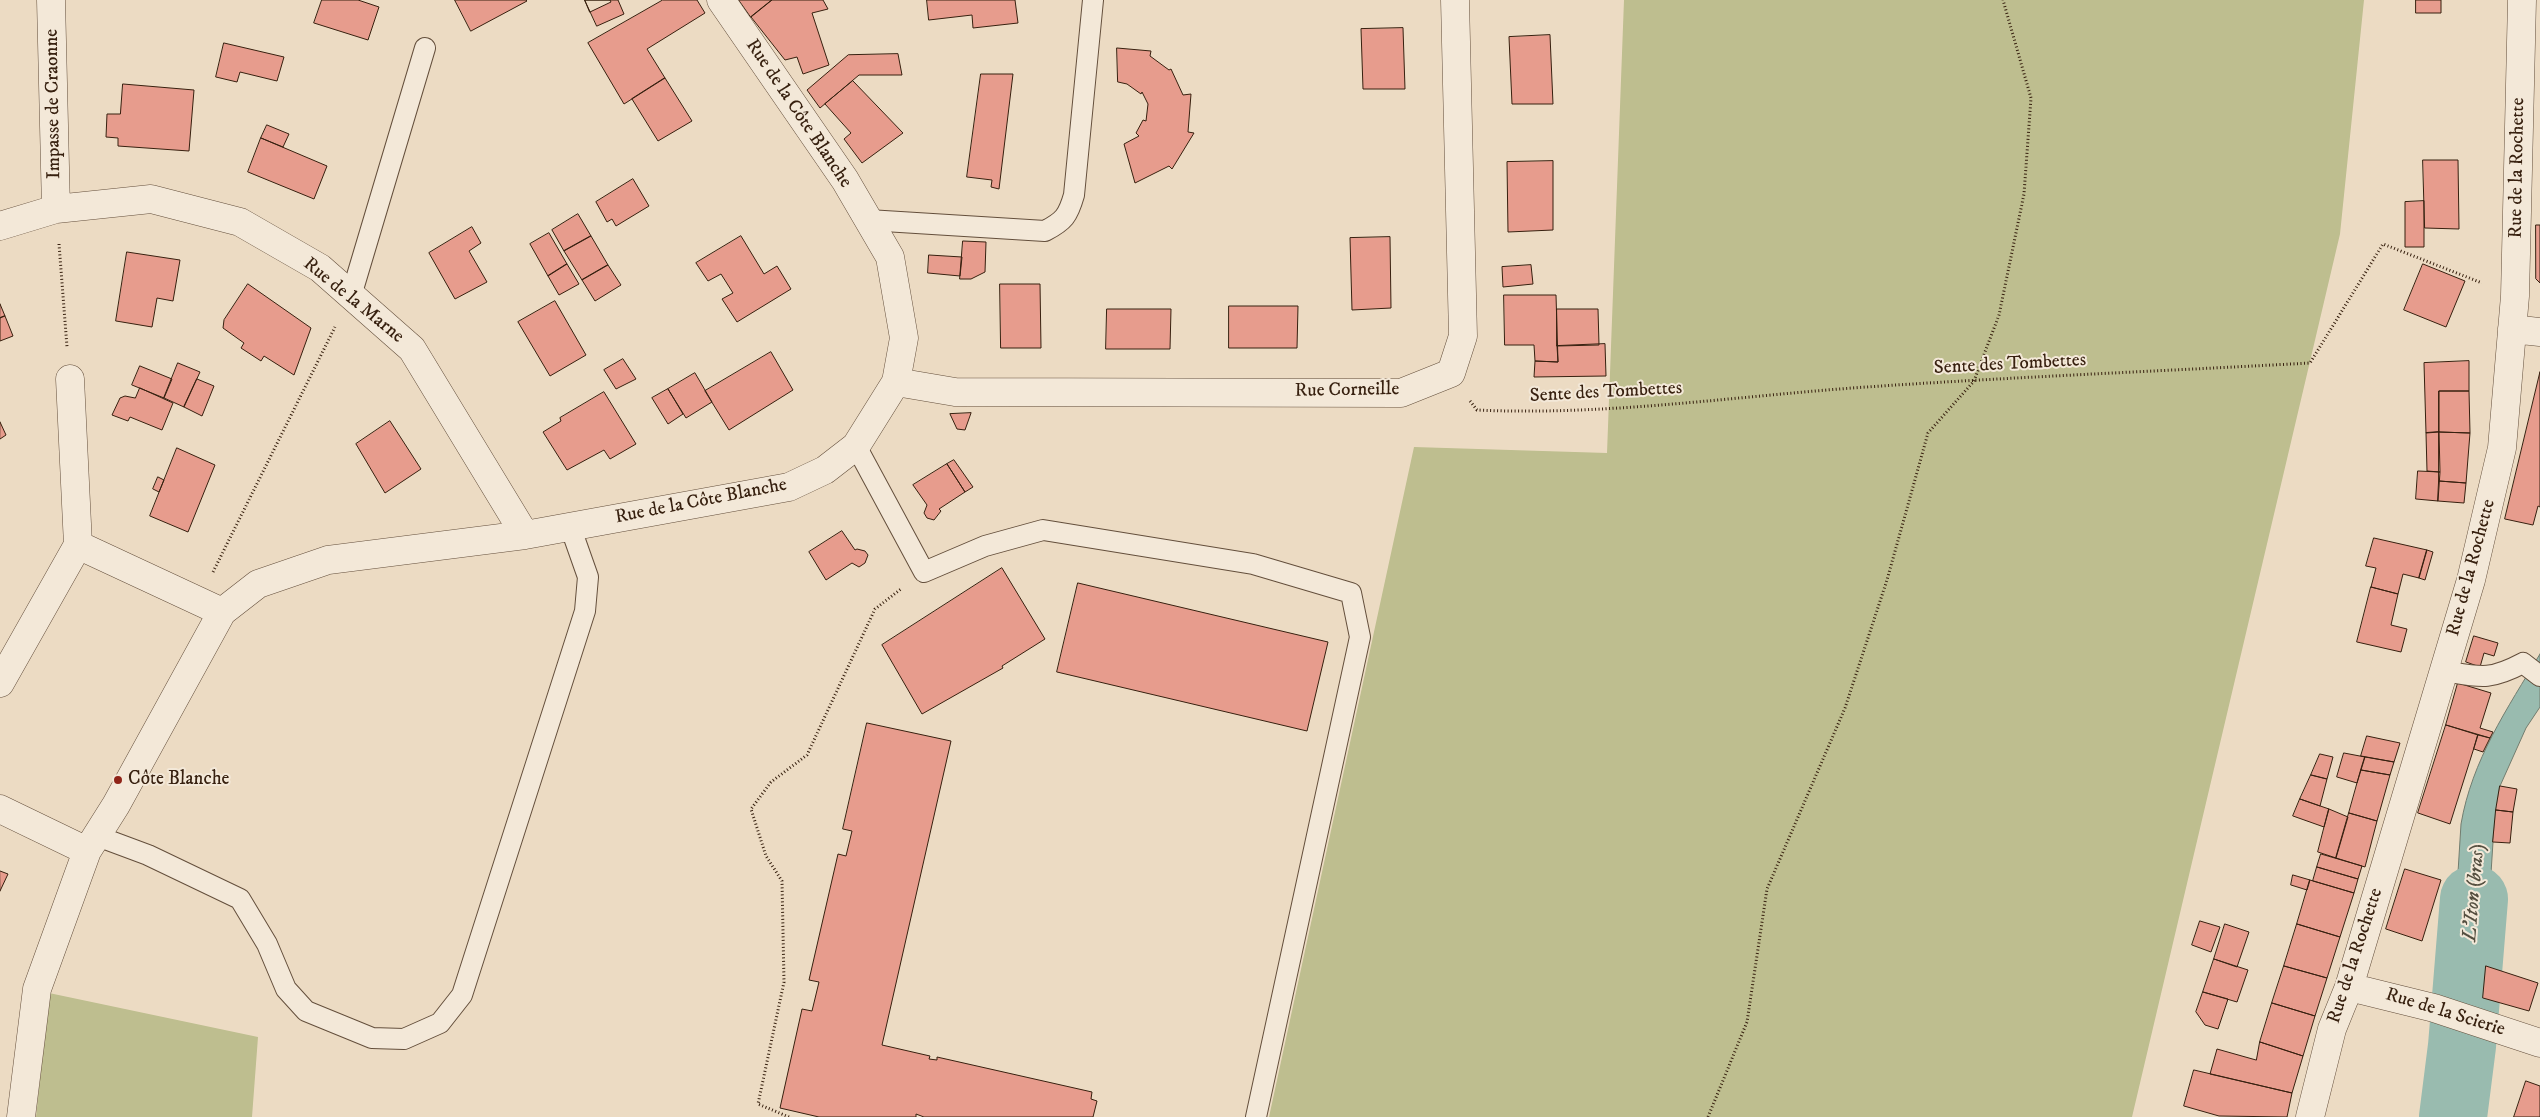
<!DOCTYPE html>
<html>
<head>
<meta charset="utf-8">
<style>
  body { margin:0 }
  canvas { display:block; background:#ecdbc3 }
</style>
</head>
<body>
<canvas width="2540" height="1117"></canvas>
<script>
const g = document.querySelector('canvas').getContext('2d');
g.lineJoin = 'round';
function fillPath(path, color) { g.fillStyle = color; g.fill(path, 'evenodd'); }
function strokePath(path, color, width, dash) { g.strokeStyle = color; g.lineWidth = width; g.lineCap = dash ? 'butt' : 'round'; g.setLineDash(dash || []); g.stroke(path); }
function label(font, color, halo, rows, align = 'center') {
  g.font = font + ' "IM FELL DW Pica",serif'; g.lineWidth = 4; g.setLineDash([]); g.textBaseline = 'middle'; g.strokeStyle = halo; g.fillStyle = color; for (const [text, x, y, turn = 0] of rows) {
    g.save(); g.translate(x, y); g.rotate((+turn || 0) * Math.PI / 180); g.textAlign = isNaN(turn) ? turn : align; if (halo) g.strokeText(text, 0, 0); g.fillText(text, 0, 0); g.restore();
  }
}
fillPath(new Path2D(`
  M 1624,0 L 2364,0 L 2340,234 L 2132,1117 L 1269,1117 L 1414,447 L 1607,453 Z
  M 49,993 L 258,1037 L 252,1117 L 36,1117 Z`), '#bebe8f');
const water = new Path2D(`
  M 2540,654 L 2540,707 L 2526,728 L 2500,786 L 2493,842 L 2483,998 L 2451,985 L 2461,824 C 2472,760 2507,709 2540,654 Z
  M 2447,1039 L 2478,1051 L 2472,1117 L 2442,1117 L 2443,1109 L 2430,1102 Z`);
fillPath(water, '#99bbaf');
strokePath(water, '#727d6f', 1);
strokePath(new Path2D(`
  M 2453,1117 L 2462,1046 L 2474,899`), '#99bbaf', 68);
const building = new Path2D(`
  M 322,0 L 358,0 L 379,7 L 368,40 L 314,23 Z
  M 455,0 L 526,0 L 527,1 L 471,31 Z
  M 585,0 L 618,0 L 624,14 L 597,26 Z
  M 585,0 L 610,0 L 611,2 L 590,12 Z
  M 663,0 L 697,0 L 705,13 L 647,49 L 665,78 L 624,104 L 588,43 Z
  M 739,0 L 772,0 L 751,17 Z
  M 772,0 L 823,0 L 828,9 L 812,13 L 829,65 L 803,74 L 797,57 L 785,60 L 751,17 Z
  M 927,0 L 1015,0 L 1018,23 L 973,28 L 972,15 L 929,20 Z
  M 2416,0 L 2441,0 L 2441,13 L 2416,13 Z
  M 1403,28 L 1405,89 L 1363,89 L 1361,29 Z
  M 1550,35 L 1553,104 L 1512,104 L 1509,37 Z
  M 224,43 L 284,57 L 277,81 L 240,72 L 237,82 L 216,77 Z
  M 1117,48 L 1151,51 L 1150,56 L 1169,70 L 1171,69 L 1183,95 L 1191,94 L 1188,132 L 1194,133 L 1172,169 L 1169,166 L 1135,183 L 1124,144 L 1139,136 L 1136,133 L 1143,120 L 1146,121 L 1148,104 L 1142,92 L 1141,94 L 1127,84 L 1118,82 Z
  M 898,54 L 902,75 L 859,75 L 820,108 L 807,90 L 848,55 Z
  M 981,74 L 1013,74 L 999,189 L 991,187 L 992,180 L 967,177 Z
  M 665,78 L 692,121 L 658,141 L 632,99 Z
  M 853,81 L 903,133 L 862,163 L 844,139 L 851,133 L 825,104 Z
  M 123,84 L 194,90 L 189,151 L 118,146 L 118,138 L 106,137 L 107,114 L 120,114 Z
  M 267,125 L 289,134 L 283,147 L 261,138 Z
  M 261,138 L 327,166 L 314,199 L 248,172 Z
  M 2423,160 L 2458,160 L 2459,229 L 2425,228 Z
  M 1553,161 L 1553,230 L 1508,232 L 1507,162 Z
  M 633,179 L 649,206 L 616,226 L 612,219 L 607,222 L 596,202 Z
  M 2424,201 L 2424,247 L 2405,247 L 2405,202 Z
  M 578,214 L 591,236 L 564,251 L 552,230 Z
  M 2536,225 L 2540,225 L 2540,283 L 2536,279 Z
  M 472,227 L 481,243 L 469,251 L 487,282 L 455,299 L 429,253 Z
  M 549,233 L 567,264 L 548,276 L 530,244 Z
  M 591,236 L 608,265 L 582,280 L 564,251 Z
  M 741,236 L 764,274 L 777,266 L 791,289 L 737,322 L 722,299 L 733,293 L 721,274 L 708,281 L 696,263 Z
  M 1390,237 L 1391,308 L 1352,310 L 1350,238 Z
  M 963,241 L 986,242 L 985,272 L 971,279 L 960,279 Z
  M 127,252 L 180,260 L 173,301 L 157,298 L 152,327 L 116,321 Z
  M 929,255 L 962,257 L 960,276 L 928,273 Z
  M 567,264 L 579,284 L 559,295 L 548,276 Z
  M 2423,264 L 2465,281 L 2446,327 L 2404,310 Z
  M 608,265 L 621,285 L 595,301 L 582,280 Z
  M 1531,265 L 1533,284 L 1503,287 L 1502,267 Z
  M 248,284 L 311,328 L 294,375 L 264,356 L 261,361 L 241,348 L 244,343 L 223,328 L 224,320 Z
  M 1000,284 L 1040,284 L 1041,348 L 1001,348 Z
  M 1504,295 L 1556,295 L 1558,362 L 1535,361 L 1534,345 L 1505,345 Z
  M 555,301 L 586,355 L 550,376 L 518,322 Z
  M 0,304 L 5,316 L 0,318 Z
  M 1229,306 L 1298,306 L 1297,348 L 1229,348 Z
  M 1107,309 L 1171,309 L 1170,349 L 1106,349 Z
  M 1557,309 L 1598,309 L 1599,345 L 1557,346 Z
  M 5,316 L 13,336 L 0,341 L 0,318 Z
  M 1605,344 L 1606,376 L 1534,377 L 1535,361 L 1558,362 L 1557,346 Z
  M 771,352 L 793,390 L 729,430 L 705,391 Z
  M 623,359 L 636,379 L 616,389 L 604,370 Z
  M 2469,361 L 2469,391 L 2439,391 L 2439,432 L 2426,433 L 2424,363 Z
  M 178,363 L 200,372 L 184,407 L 164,398 Z
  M 140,366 L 172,379 L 164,398 L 132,385 Z
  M 2540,372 L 2540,507 L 2538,506 L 2533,525 L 2505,519 Z
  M 695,373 L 712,402 L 686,418 L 668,389 Z
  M 197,379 L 214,386 L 202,416 L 184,407 Z
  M 140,388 L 173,403 L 162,430 L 130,417 L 128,421 L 112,415 L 120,398 L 125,396 L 135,398 Z
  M 668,389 L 683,414 L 668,424 L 652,398 Z
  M 2439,391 L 2469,391 L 2470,433 L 2439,432 Z
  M 604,392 L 636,444 L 610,459 L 604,450 L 567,470 L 543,432 L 561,421 L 560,418 Z
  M 971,413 L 965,430 L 957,429 L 950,414 Z
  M 390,421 L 421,469 L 385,493 L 356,444 Z
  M 0,422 L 6,435 L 0,439 Z
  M 2439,432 L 2440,472 L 2427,471 L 2426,433 Z
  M 2439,432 L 2470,433 L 2466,483 L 2439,481 Z
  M 177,448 L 215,465 L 188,532 L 150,516 Z
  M 954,460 L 973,487 L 965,492 L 947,464 Z
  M 947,464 L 965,492 L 939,509 L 941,511 L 934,520 L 927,518 L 924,513 L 927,505 L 913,485 Z
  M 2418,471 L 2440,472 L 2438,501 L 2416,499 Z
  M 158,477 L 164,480 L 159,492 L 153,489 Z
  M 2439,481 L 2466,483 L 2464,503 L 2438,501 Z
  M 842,531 L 855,550 L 857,549 L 865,551 L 868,555 L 865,563 L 859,567 L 852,563 L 826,580 L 809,552 Z
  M 2374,538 L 2427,550 L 2419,578 L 2403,574 L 2398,594 L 2371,587 L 2376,568 L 2366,566 Z
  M 2427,550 L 2433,552 L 2425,580 L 2419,578 Z
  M 1002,568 L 1045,639 L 1002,666 L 1003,668 L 922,714 L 882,645 Z
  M 1078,583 L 1328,642 L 1307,731 L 1057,672 Z
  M 2371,587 L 2398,594 L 2391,625 L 2407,629 L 2401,652 L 2357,642 Z
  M 2474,636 L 2498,643 L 2494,656 L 2484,653 L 2480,667 L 2466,662 Z
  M 2458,683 L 2491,693 L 2480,728 L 2493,732 L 2490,738 L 2446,725 Z
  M 867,723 L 951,741 L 882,1045 L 930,1056 L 929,1059 L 937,1060 L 937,1057 L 1092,1092 L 1091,1099 L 1097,1101 L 1093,1117 L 924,1117 L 916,1114 L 916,1117 L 819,1117 L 780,1108 L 802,1009 L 812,1011 L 819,982 L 809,980 L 838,854 L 846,856 L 852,831 L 843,829 Z
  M 2446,725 L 2478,735 L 2450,824 L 2418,813 Z
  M 2478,735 L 2490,738 L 2483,752 L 2474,749 Z
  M 2367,736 L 2400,743 L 2394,762 L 2361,756 Z
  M 2344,753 L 2365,757 L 2357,783 L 2337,777 Z
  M 2320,754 L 2333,757 L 2327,779 L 2311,775 Z
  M 2365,757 L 2394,762 L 2390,775 L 2361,770 Z
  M 2361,770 L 2390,775 L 2377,821 L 2349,813 Z
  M 2311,775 L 2327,779 L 2320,806 L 2300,799 Z
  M 2500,786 L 2517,789 L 2513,812 L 2496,810 Z
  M 2300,799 L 2329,809 L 2324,827 L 2293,816 Z
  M 2329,809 L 2348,817 L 2336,858 L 2318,852 Z
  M 2496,810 L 2513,812 L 2510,843 L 2493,842 Z
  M 2349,813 L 2377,821 L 2365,867 L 2336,858 Z
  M 2321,854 L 2362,866 L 2358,879 L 2317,867 Z
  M 2317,867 L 2358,879 L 2354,893 L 2313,881 Z
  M 2405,869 L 2441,880 L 2422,941 L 2386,929 Z
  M 0,871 L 8,874 L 0,891 Z
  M 2293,875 L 2310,880 L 2307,890 L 2291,885 Z
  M 2310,880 L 2354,893 L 2340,937 L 2297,924 Z
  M 2200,921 L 2220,927 L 2211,952 L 2192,945 Z
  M 2225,924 L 2249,932 L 2237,967 L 2214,959 Z
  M 2297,924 L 2340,937 L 2327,978 L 2284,966 Z
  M 2214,959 L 2248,970 L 2237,1002 L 2203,992 Z
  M 2284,966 L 2327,978 L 2315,1016 L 2272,1003 Z
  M 2486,966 L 2538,983 L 2529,1011 L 2483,998 Z
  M 2203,992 L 2228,999 L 2218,1029 L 2205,1025 L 2196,1012 Z
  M 2272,1003 L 2315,1016 L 2303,1056 L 2260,1042 Z
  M 2260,1042 L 2303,1056 L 2292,1093 L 2210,1074 L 2217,1049 L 2256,1060 Z
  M 2194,1070 L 2292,1093 L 2287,1117 L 2219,1116 L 2184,1106 Z
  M 2526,1081 L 2540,1086 L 2540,1117 L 2514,1117 Z`);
fillPath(building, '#e79c8d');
strokePath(building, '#37200f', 1);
const lane = new Path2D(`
  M 868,220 L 1045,231 C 1064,221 1068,216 1074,195 L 1093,0
  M 351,296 L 425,48
  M 856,446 L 924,572 L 985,546 L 1043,530 L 1253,564 L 1351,593 L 1360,637 L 1256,1117
  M 2444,671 C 2480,677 2489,681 2523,663 L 2540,676
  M 97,836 L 148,855 L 240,899 L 267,944 L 286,989 L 306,1011 L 372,1038 L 404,1039 L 440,1023 L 462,995 L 585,611 L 588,577 L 570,526`);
const street = new Path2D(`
  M 51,0 L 56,209
  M 0,226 L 56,209 L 151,199 L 240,222 L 320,268 L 412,349 L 525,535
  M 2512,329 L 2540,332
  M 896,382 L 955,392 L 1401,393 L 1451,373 L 1463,336 L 1455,0
  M 78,545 L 222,612
  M 0,683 L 78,545 L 70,379
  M 0,809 L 87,851
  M 2349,987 L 2434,1008 L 2540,1043
  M 21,1117 L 37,989 L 87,851 L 116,805 L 222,612 L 258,584 L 328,560 L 525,535 L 789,487 L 825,470 L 856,446 L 896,382 L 904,338 L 890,257 L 845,180 L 721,0
  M 2310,1117 L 2332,1029 L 2349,987 L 2471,580 L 2502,448 L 2515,296 L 2522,0`);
strokePath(lane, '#644f3c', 22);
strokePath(street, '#644f3c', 29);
strokePath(new Path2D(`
  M 59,244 L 67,347
  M 1470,401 L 1477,410 C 1607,416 1736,396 1866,387 C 2014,377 2162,371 2310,363 L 2383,244 L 2482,283
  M 213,572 L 335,327
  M 789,1117 L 758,1104 L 784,982 L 782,881 L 766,856 L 751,809 L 771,782 L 807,755 L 875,609 L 901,589
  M 1708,1117 L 1747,1022 L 1767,889 L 1845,708 L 1887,580 L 1928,433 L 1974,381 L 1999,315 L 2024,194 L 2031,98 L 2003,0`), '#37200f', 3, [1, 2.5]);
strokePath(lane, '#f3e8d8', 20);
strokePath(street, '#f3e8d8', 28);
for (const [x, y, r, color] of [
  [118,780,5,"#8f2418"]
]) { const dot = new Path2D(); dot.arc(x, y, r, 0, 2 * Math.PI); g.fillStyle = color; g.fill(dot); strokePath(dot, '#f3e8d8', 2); }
label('19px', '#37200f', '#f3e8d8', [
  ["Impasse de Craonne",54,104,-91],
  ["Rue de la Côte Blanche",798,114,56],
  ["Rue de la Rochette",2518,168,-89],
  ["Rue de la Marne",353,301,39],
  ["Sente des Tombettes",2010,365,-3],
  ["Rue Corneille",1347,391,-1],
  ["Sente des Tombettes",1606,393,-3],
  ["Rue de la Côte Blanche",701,502,-11],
  ["Rue de la Rochette",2472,568,-75],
  ["Rue de la Rochette",2356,956,-72],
  ["Rue de la Scierie",2445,1013,17]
]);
label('19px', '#37200f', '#f3e8d8', [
  ["Côte Blanche",128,780]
], 'left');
label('italic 20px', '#544e3f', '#f3e8d8', [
  ["L'Iton (bras)",2475,893,-85]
]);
</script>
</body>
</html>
